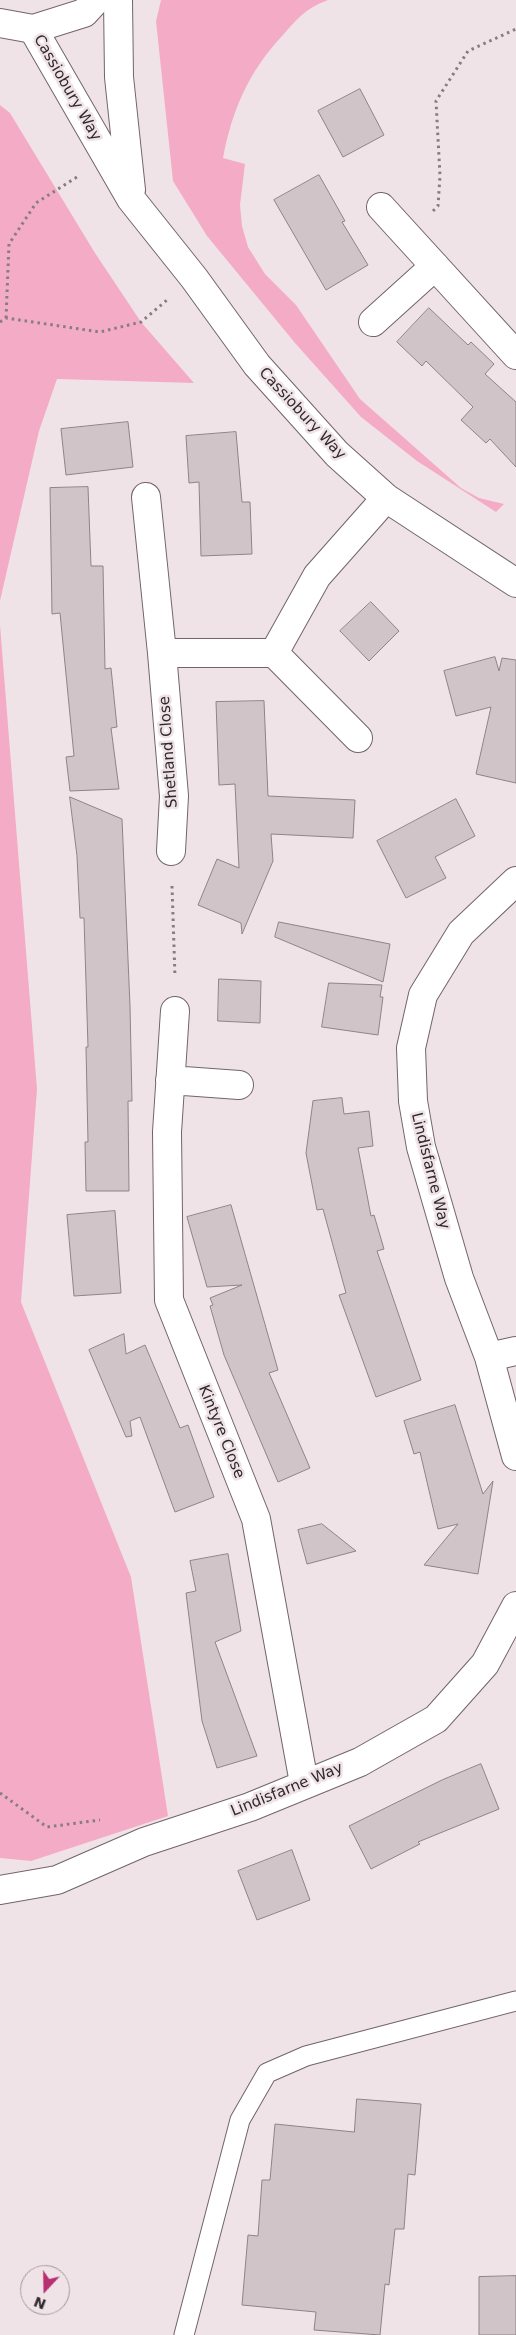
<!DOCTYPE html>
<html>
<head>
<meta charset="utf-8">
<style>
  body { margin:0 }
  #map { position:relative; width:516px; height:2335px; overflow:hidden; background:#f0e3e7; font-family:"DejaVu Sans",sans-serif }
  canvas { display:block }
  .north { position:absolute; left:20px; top:2265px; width:50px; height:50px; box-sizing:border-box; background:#f0e3e7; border:1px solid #a2999c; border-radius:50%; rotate:201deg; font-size:14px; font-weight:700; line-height:20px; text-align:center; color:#2e292b }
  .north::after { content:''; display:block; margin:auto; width:18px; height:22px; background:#b73072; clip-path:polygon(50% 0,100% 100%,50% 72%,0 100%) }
</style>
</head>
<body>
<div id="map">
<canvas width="516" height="2335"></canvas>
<div class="north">N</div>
</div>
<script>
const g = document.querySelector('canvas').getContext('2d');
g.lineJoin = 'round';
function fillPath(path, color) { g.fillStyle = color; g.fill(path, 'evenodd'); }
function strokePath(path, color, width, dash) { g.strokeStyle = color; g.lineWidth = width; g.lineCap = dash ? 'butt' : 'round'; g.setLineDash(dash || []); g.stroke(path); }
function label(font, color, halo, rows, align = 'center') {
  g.font = font + ' "DejaVu Sans",sans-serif'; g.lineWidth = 5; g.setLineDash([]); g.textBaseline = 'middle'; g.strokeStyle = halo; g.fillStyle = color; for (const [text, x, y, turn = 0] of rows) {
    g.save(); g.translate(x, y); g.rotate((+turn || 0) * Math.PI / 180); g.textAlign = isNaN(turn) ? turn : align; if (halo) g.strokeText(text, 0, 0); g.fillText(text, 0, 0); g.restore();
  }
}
fillPath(new Path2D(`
  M 161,0 L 328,0 C 305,9 299,17 283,35 C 249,71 232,110 223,158 L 245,164 L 240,205 L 242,226 L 248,247 L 265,274 L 296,305 L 360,399 L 461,488 L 479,498 L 504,504 L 496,512 L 417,461 L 361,417 L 295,343 L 207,236 L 173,181 L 156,21 Z
  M 0,105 L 10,113 L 95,253 L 141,322 L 194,383 L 57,379 L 39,431 L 0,601 Z
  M 0,625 L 37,1089 L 21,1302 L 131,1577 L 168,1816 L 31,1861 L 0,1858 Z`), '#f4acc6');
const building = new Path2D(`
  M 360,89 L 384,135 L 343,157 L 318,111 Z
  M 319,175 L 345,221 L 342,222 L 368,265 L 326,290 L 274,200 Z
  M 429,308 L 468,345 L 471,342 L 494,364 L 485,374 L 516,402 L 516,467 L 490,439 L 486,443 L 461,420 L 473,407 L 426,361 L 422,366 L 397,342 Z
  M 128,422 L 133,467 L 66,475 L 61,429 Z
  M 236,432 L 242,502 L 250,502 L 252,554 L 201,556 L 199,482 L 189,483 L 186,436 Z
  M 88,487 L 91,566 L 103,566 L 105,669 L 111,668 L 117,727 L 111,728 L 119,789 L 70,791 L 66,757 L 74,756 L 60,613 L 52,614 L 50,488 Z
  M 371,602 L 399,631 L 369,661 L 340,631 Z
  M 495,657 L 499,671 L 502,658 L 516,660 L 516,783 L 476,774 L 491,707 L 456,716 L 444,671 Z
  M 264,701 L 268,796 L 355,800 L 353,838 L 271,834 L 273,861 L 242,934 L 241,923 L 198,905 L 217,859 L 239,868 L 235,784 L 219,785 L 216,702 Z
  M 70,797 L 122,819 L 130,1006 L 132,1101 L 128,1101 L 129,1191 L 86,1191 L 85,1142 L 88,1142 L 86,1047 L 88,1047 L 84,918 L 80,918 L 77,856 Z
  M 456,799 L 475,836 L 435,857 L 446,878 L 406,898 L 377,841 Z
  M 279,922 L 390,944 L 383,982 L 275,937 Z
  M 219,979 L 261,981 L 260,1023 L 218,1021 Z
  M 329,983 L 382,985 L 380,997 L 383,997 L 378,1035 L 322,1027 Z
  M 342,1098 L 344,1114 L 369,1111 L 373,1146 L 358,1148 L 371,1216 L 374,1215 L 384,1249 L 377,1251 L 421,1380 L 376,1397 L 339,1295 L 346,1293 L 323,1209 L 317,1210 L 306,1153 L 313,1101 Z
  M 231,1205 L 278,1370 L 269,1373 L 310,1468 L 278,1482 L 224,1355 L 210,1306 L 213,1305 L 210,1298 L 242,1285 L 207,1287 L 187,1217 Z
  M 115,1211 L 121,1293 L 74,1296 L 67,1215 Z
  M 124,1334 L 126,1354 L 145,1345 L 180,1428 L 188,1425 L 214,1497 L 175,1512 L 140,1417 L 130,1421 L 132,1436 L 126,1437 L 89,1350 Z
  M 455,1405 L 483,1494 L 493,1481 L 478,1574 L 424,1565 L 458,1524 L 438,1529 L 420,1452 L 414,1454 L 404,1421 Z
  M 322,1524 L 356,1551 L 307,1564 L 298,1530 Z
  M 228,1554 L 241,1631 L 215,1642 L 257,1756 L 217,1768 L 202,1721 L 186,1593 L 196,1591 L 190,1561 Z
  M 481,1764 L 499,1809 L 418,1842 L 420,1844 L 371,1869 L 349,1826 L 442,1780 Z
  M 292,1850 L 310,1900 L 257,1920 L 238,1871 Z
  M 357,2099 L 421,2104 L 415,2175 L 408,2174 L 404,2229 L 395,2229 L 389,2285 L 385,2284 L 380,2335 L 314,2330 L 316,2312 L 242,2305 L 248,2235 L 258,2236 L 262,2180 L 270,2180 L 275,2124 L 354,2132 Z
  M 516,2276 L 516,2335 L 479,2335 L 479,2277 Z`);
fillPath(building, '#d1c4c8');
strokePath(building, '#8f8387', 1);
const lane = new Path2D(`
  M 184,2335 L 240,2120 L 267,2073 L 306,2056 L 516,2001`);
const street = new Path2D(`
  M 118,0 L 119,77 L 131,190
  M 33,29 L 131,199 L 194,278 L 257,365 L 337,454 L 386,498 L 516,583
  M 381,207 L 516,355
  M 373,322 L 435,266
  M 146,497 L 162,653
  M 274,653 L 358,738
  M 171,851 L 174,796 L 162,653 L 274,653 L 317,576 L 386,498
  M 516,881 L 461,933 L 423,995 L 411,1048 L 413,1101 L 421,1147 L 459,1278 L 489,1357 L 516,1456
  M 175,1011 L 167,1132 L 169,1300 L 256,1519 L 304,1783
  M 170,1080 L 239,1085
  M 489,1357 L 516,1351
  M 0,1890 L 57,1880 L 144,1842 L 250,1807 L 360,1762 L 436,1719 L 485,1664 L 516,1606`);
const secondary = new Path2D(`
  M 0,23 L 33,29 L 84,13 L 96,0`);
strokePath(lane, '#716569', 21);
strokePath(street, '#716569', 30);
strokePath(secondary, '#716569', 30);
strokePath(new Path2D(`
  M 433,211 L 438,206 L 440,176 L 436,101 L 468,51 L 516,29
  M 6,318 L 9,244 L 36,203 L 77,177
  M 0,322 L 6,318 L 100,332 L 141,322 L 167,300
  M 172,886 L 175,977
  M 0,1793 L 47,1827 L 100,1820`), '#857d80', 3, [2.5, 4]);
strokePath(lane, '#fff', 19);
strokePath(street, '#fff', 28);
strokePath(secondary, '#fff', 28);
label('15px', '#2e292b', '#f0e3e7', [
  ["Cassiobury Way",67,88,60],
  ["Cassiobury Way",302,414,47],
  ["Shetland Close",169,752,-94],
  ["Lindisfarne Way",430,1171,76],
  ["Kintyre Close",221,1432,68],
  ["Lindisfarne Way",287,1790,-22]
]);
</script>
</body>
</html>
